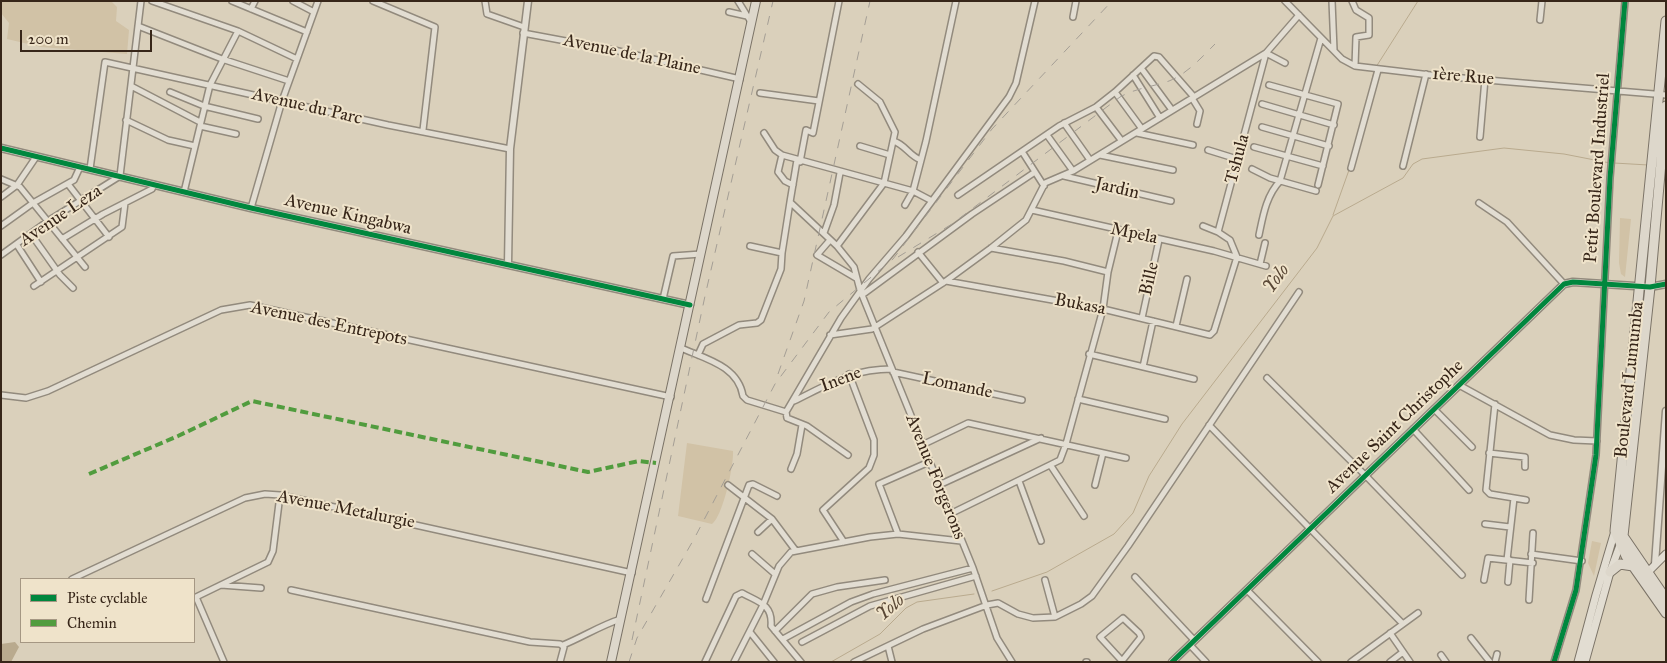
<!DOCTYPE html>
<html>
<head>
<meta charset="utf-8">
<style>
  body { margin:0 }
  #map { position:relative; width:1667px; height:663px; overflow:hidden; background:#dad0bb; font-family:"IM FELL Great Primer",serif }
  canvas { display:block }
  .frame { position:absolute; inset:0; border:2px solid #372619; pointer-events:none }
  .legend { position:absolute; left:20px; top:578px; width:175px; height:65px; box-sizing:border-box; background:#efe3ca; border:1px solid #a59783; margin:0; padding:6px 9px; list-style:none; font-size:15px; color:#372619 }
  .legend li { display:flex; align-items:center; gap:10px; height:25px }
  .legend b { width:25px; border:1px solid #a59783 }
  .scale { position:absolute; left:20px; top:30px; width:132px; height:22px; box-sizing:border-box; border:2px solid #372619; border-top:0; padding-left:6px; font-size:15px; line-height:18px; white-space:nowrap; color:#372619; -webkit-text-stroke:4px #efe3ca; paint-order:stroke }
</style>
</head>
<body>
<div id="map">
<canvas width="1667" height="663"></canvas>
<div class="frame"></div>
<ul class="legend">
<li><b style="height:6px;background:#00873e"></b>Piste cyclable</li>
<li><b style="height:6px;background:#519c3e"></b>Chemin</li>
</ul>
<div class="scale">200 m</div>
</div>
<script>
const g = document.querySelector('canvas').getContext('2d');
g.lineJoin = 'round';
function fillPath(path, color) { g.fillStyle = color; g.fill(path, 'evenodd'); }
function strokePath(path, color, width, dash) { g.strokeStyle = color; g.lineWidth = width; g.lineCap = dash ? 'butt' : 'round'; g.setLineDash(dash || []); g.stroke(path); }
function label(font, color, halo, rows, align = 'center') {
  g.font = font + ' "IM FELL Great Primer",serif'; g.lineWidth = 4; g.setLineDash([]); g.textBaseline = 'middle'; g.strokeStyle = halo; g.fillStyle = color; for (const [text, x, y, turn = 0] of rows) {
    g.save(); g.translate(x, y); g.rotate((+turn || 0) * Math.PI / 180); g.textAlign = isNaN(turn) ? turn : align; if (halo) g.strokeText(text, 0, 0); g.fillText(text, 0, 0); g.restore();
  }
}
fillPath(new Path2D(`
  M 1,1 L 111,1 L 117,7 L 116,21 L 129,30 L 127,54 L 41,47 L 7,39 L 9,23 L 1,13 Z
  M 1620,218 L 1631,219 L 1625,277 L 1621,274 L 1619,263 Z
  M 687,443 L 733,451 C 734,465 723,516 712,524 L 678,516 Z
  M 1592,541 L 1601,543 L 1594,576 L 1588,563 Z`), '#d1c2a6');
fillPath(new Path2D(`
  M 15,642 L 19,647 L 11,662 L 1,662 L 1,644 Z`), '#b9aa8e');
strokePath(new Path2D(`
  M 1376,67 L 1418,1
  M 1369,93 L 1374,71
  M 1614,163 L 1648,165
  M 1333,215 L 1349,170
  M 992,591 L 1047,572 L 1114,534 L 1133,513 L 1149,476 L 1182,424 L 1317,248 L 1333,216 L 1403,178 L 1413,164 L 1422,159 L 1504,148 L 1564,154 L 1610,163
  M 831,662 L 880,634 L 906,608 L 917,602 L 974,594`), '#b9aa8e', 1);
const minor = new Path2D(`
  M 152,1 L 238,31 L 297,59
  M 232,1 L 307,32
  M 293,1 L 314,12
  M 373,1 L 435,27 L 423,130
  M 485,1 L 487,14 L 524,27
  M 738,1 L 751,22
  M 1285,1 L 1342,59 L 1355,66 L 1439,76 L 1666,95
  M 1332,1 L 1334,50
  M 1352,1 L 1356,10 L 1369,18 L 1369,35 L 1356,37 L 1355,66
  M 251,9 L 255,1
  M 729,12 L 747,16
  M 1073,17 L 1076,1
  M 1540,20 L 1542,1
  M 138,26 L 222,59 L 289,81
  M 523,33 L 614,50 L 740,79
  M 1141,68 L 1172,110
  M 1133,75 L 1160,118
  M 858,84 L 880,102 L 895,132 L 884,183 L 837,246 L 854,267 L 860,290 L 973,568 L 997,638 L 1012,662
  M 1269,85 L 1338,104 L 1318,185
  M 131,86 L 200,122
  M 170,92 L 204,106 L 258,119
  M 1115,92 L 1142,129
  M 760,93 L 819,101
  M 1192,98 L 1200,111 L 1197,124
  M 1262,104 L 1334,125
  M 1096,107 L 1121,140
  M 126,120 L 168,140 L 195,146
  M 1064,123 L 1090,160
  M 200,126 L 236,134
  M 1262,127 L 1329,146
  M 764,133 L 775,150 L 782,155 L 913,191 L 932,201
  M 1137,133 L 1193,145
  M 1047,135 L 1073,171
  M 1480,137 L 1485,79
  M 893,141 C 905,144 909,156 921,160
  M 860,146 L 890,155
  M 1254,147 L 1323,166
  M 1208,150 L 1237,159
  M 1023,153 L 1044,186
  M 782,155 L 778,172 L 785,181 L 793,185
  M 1100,155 L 1173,170
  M 797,160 L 790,202 L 837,246
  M 800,162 L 806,130 L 813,133 L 839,1
  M 1403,166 L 1426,74
  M 1351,168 L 1378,70
  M 90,169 L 105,62 L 388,125 L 510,149
  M 1252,169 L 1270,178 L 1316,191
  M 1064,176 L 1171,201
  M 1,179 L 20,187 L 85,267
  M 68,184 L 109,237
  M 184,192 L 210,85 L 238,31
  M 958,195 L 1059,126 L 1096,107 L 1115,92 L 1154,56 L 1159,57 L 1194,97
  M 1,197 L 17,185 L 36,157
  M 1479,203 L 1507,222 L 1564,284
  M 905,205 L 913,191 L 926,141 L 956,1
  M 251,208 L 282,101 L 318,1
  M 1032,210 L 1214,251 L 1266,266
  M 1,226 L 33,203 L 74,180 L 80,167
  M 1203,226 L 1218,232
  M 824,233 L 834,205 L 840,173
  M 31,234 L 60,275 L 73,288
  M 1259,235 C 1263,216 1266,196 1280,181 L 1321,38
  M 62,239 L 103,214 L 152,189 L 154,185
  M 830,240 L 817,255 L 856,278
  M 17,245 L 41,282
  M 750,246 L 782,253 L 790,202
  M 991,248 L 1064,261 L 1108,272
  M 918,252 L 943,283
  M 1,255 L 48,221 L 120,176 L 141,1
  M 1237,257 L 1230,240 L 1218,232 L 1266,53 L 1285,63
  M 1260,264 L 1265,243
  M 946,281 L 1103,309 L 1210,335 L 1214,331 L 1237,257
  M 34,286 L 122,227 L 125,203
  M 862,295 L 972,214 L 1035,172
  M 663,299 L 673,256 L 701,254
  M 1142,318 L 1159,240
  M 1176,326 L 1187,279
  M 830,335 L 872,329 L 946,281 L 991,248 L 1026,220 L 1045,183 L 1073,171 L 1266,53 L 1299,15
  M 681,348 C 706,359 738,366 743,396 L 747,400 L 786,412
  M 1089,354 L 1194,379
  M 698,355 L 703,344 L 739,325 L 757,323 L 761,320 L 781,269 L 782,253
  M 1143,367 L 1153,321
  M 893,372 L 1022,400
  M 1267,378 L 1365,475 L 1462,575
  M 1459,385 L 1550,435 L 1574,440 L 1597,441
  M 1,395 L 26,398 L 48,391 L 221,310 L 250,305 L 671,397
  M 1078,399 L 1165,419
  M 794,401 C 829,384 852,369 892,369
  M 1495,404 L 1486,490 L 1490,494 L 1526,500
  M 1434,409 L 1472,447
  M 1209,425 L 1402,623
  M 1413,429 L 1469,490
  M 922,445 L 968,423 L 1126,458
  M 1489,453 L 1525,457 L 1525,467
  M 848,455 L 807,426 L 787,418 L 786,412 L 841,318 L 869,279 L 906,236 L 1009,97 L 1016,83 L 1035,1
  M 1051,466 L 1084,516
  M 791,469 L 797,454 L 802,425
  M 1019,481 L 1041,541
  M 728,485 L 772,519 L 796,551
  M 939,485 L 1041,438
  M 1095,485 L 1103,453
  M 950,514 L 1060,460 L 1066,444 L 1103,309 L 1108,272 L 1118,231
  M 1485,524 L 1510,527
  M 758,532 L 772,519
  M 898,534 L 879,484 L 929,462
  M 844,542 L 823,510 L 869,468 L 874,455 L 874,440 L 849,374
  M 752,554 L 775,574
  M 1531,554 L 1582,561
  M 1507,560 L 1514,498
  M 1135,577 L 1194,640
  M 72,579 L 245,498 L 265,494 L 280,495 L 632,573
  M 1045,580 L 1055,617
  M 1484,580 L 1488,558 L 1533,563
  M 1508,582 L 1510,560
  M 221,585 L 261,588
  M 291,590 L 530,642 L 560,644 L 564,647 L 560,662
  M 1247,590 L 1318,662
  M 196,597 L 224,662
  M 194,598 L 268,562 L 273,551 L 280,495
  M 706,599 L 749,485 L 753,484 L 777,496
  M 1529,600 L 1533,533
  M 775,631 L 812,594 L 837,587 L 885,580
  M 750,632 L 774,662
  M 1390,633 L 1410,662
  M 1471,638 L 1490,662
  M 783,639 L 851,602 L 873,594 L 973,568
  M 802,642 L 870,606 L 976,576
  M 563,645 C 583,637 601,625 621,619
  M 1190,645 L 1206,662
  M 888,646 L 892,662
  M 1441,655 L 1446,662
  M 1122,661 L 1141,637 L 1139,633 L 1123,618 L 1100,637 L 1123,662
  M 705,662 L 736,596 L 742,593 C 758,602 773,604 771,626 L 801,662
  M 734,662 L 763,605 L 779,566 L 791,552 L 870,537 L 898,534 L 961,541
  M 854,662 L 923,629 L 987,605 L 998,603 L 1018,614 L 1033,618 L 1055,617 L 1081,604 L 1092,596 L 1128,546 L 1299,292
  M 1086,662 L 1087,662
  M 1351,662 L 1418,613
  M 1390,662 L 1403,652
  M 1495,662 L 1497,654
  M 1554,662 L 1576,590 L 1596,455 L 1610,178 L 1625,1`);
const tertiary = new Path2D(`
  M 1,148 L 251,208 L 690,305
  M 508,264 L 510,149 L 528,1
  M 1655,564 L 1666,411
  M 1172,662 L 1564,284 L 1573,282 L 1650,287 L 1666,284`);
const secondary = new Path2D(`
  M 1645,575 L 1666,554
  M 1578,662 L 1596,595 L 1615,531
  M 1585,662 L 1610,572 L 1622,540`);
const primary = new Path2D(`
  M 611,662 L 756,1`);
const trunk = new Path2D(`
  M 1666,21 L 1615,531 L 1626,556 L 1666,613
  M 1666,106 L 1650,287 L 1623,536 L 1666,599
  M 1610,572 L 1620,564 L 1633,566`);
strokePath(minor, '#928a7d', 8);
strokePath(tertiary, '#928a7d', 9);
strokePath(secondary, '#7b7367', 9);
strokePath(primary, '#7b7367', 10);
strokePath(trunk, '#7b7367', 11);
strokePath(minor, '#e2ddd2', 5);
strokePath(tertiary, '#e2ddd2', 6);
strokePath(secondary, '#e2ddd2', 7);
strokePath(primary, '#ddd7cb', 8);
strokePath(trunk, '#ddd7cb', 9);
strokePath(new Path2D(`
  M 898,257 L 952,224 L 1120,97 C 1136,88 1152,87 1169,81 C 1187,74 1202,57 1215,44
  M 778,374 L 804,301 L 870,1
  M 632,640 L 705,296 L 773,1
  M 629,662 L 637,638 L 694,539 L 775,384 L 829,312 L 893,259 L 992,129 L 1112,1`), '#a49e95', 1, [9, 9]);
strokePath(new Path2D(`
  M 89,474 L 178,436 L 252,401 L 588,472 L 639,461 L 656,463`), '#519c3e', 4, [8, 4]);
strokePath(new Path2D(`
  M 1,148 L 251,208 L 690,305
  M 1172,662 L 1564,284 L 1573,282 L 1650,287 L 1666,284
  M 1554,662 L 1576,590 L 1596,455 L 1610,178 L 1625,1`), '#00873e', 5);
label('18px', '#372619', '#efe3ca', [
  ["Avenue de la Plaine",632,55,12],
  ["1ère Rue",1463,77,5],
  ["Avenue du Parc",307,107,13],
  ["Tshula",1238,159,-75],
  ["Petit Boulevard Industriel",1598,168,-86],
  ["Jardin",1117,189,13],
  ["Avenue Kingabwa",348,215,13],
  ["Avenue Leza",61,216,-34],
  ["Mpela",1134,234,12],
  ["Bille",1150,279,-77],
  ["Bukasa",1080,305,11],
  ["Avenue des Entrepots",329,324,12],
  ["Inene",841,380,-21],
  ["Boulevard Lumumba",1630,380,-84],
  ["Lomande",957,386,12],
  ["Avenue Saint Christophe",1395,427,-44],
  ["Avenue Forgerons",935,477,68],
  ["Avenue Metalurgie",346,510,11]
]);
label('italic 19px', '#5a4836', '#efe3ca', [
  ["Yolo",1277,279,-53],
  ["Yolo",891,608,-40]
]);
</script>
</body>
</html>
